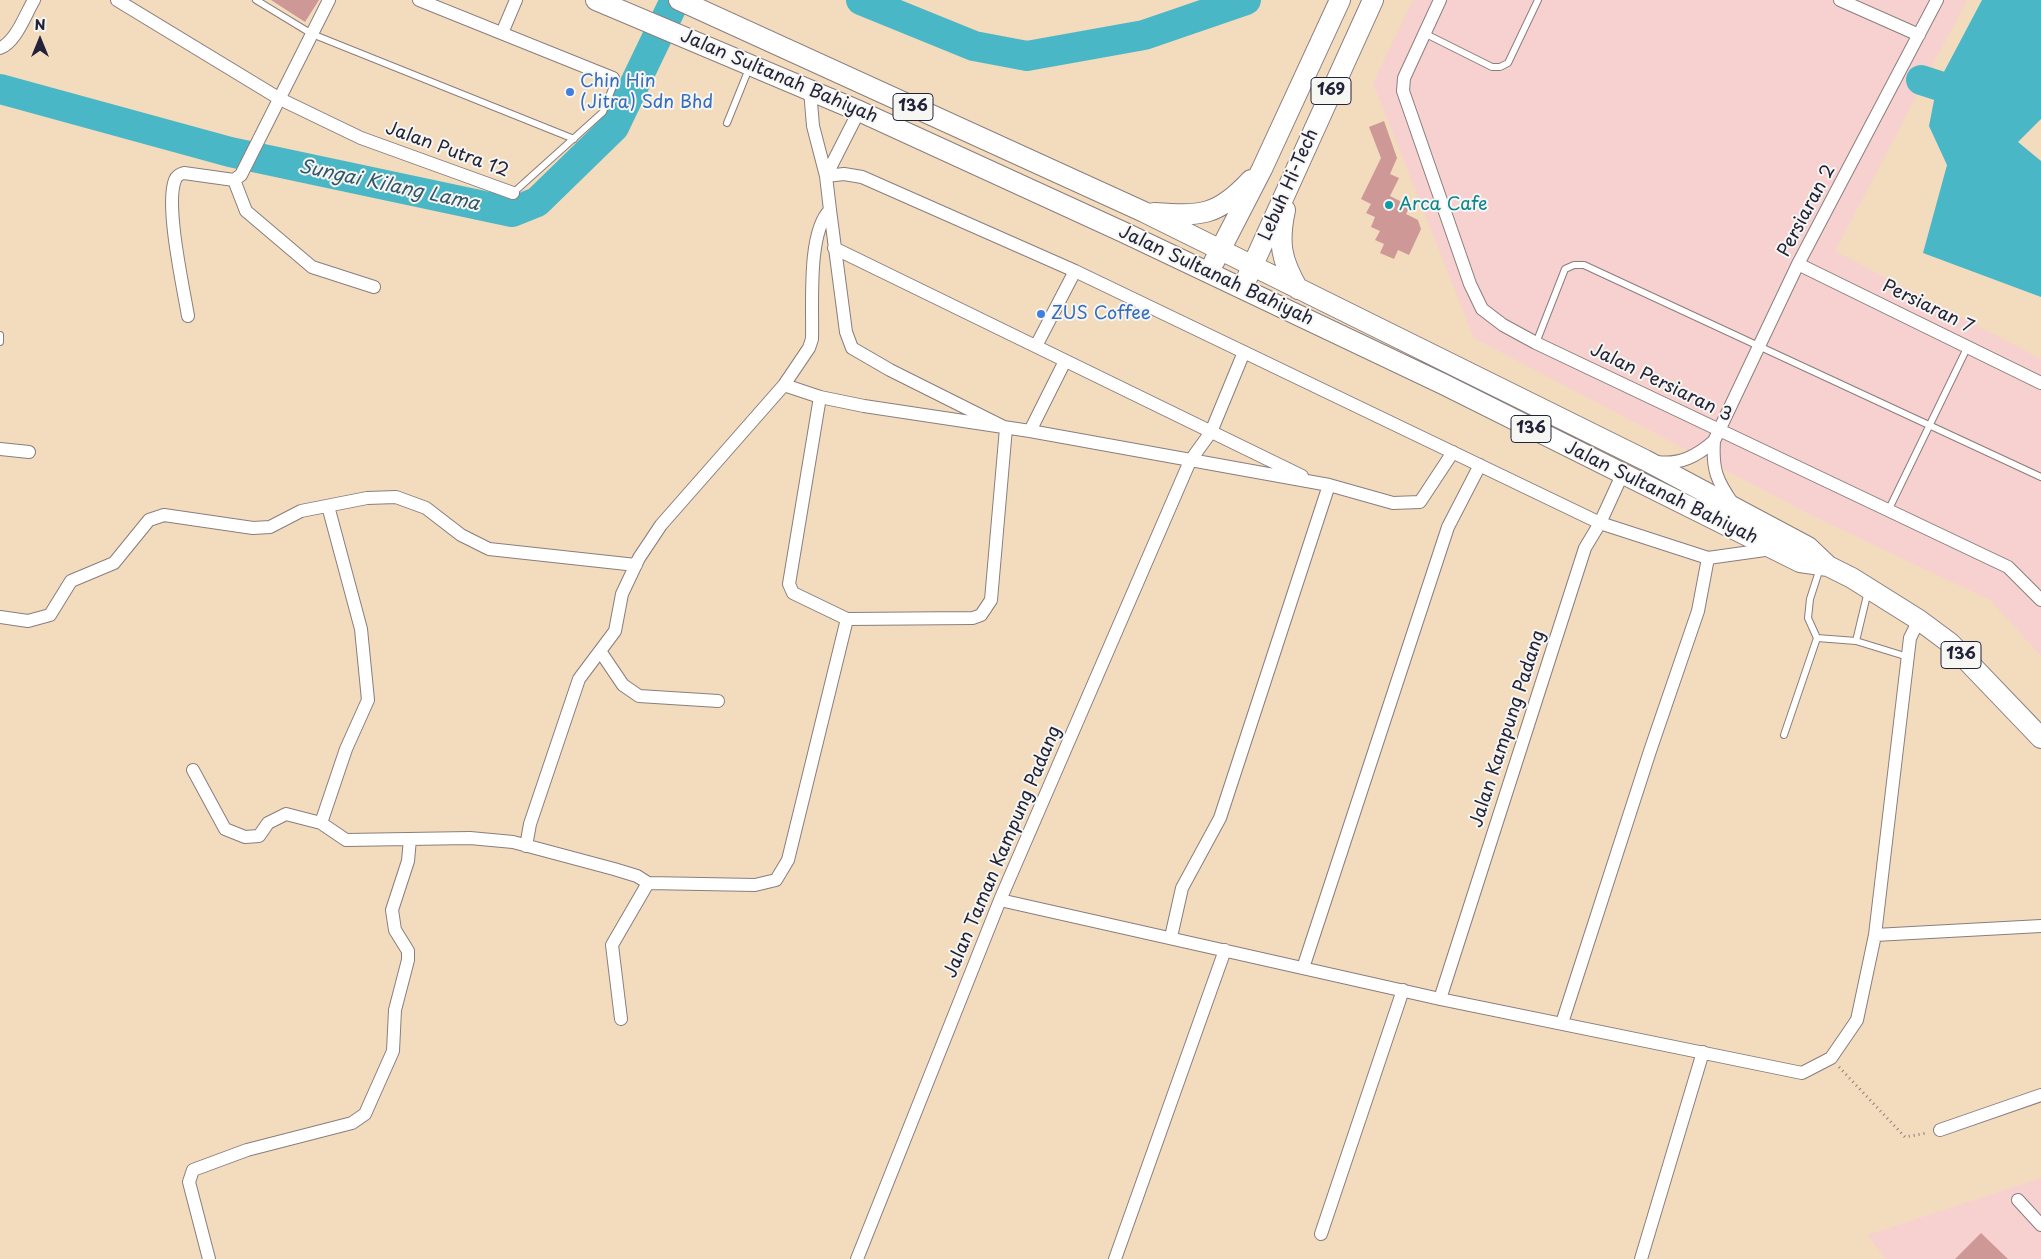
<!DOCTYPE html>
<html>
<head>
<meta charset="utf-8">
<style>
  body { margin:0 }
  #map { position:relative; width:2041px; height:1259px; overflow:hidden; background:#f3dbbe; font-family:"Playpen Sans",sans-serif }
  canvas { display:block }
  .north { position:absolute; left:15px; top:15px; width:50px; height:50px; -webkit-text-stroke:4px #f6f6f2; paint-order:stroke; rotate:0deg; font-size:14px; font-weight:700; line-height:20px; text-align:center; color:#22223b }
  .north::after { content:''; display:block; margin:auto; width:18px; height:22px; background:#22223b; clip-path:polygon(50% 0,100% 100%,50% 72%,0 100%) }
</style>
</head>
<body>
<div id="map">
<canvas width="2041" height="1259"></canvas>
<div class="north">N</div>
</div>
<script>
const g = document.querySelector('canvas').getContext('2d');
g.lineJoin = 'round';
function fillPath(path, color) { g.fillStyle = color; g.fill(path, 'evenodd'); }
function strokePath(path, color, width, dash) { g.strokeStyle = color; g.lineWidth = width; g.lineCap = dash ? 'butt' : 'round'; g.setLineDash(dash || []); g.stroke(path); }
function label(font, color, halo, rows, align = 'center') {
  g.font = font + ' "Playpen Sans",sans-serif'; g.lineWidth = 4; g.setLineDash([]); g.textBaseline = 'middle'; g.strokeStyle = halo; g.fillStyle = color; for (const [text, x, y, turn = 0] of rows) {
    g.save(); g.translate(x, y); g.rotate((+turn || 0) * Math.PI / 180); g.textAlign = isNaN(turn) ? turn : align; if (halo) g.strokeText(text, 0, 0); g.fillText(text, 0, 0); g.restore();
  }
}
fillPath(new Path2D(`
  M 1413,0 L 1967,0 L 1835,251 L 2041,359 L 2041,656 L 1990,600 L 1813,516 L 1474,338 L 1373,83 Z
  M 2041,1178 L 2041,1259 L 1885,1259 L 1868,1235 Z`), '#f7d0d0');
fillPath(new Path2D(`
  M 1982,0 L 2041,0 L 2041,119 L 2018,142 L 2041,161 L 2041,297 L 1923,253 L 1947,165 L 1929,126 L 1937,85 Z`), '#4ab7c7');
strokePath(new Path2D(`
  M 861,0 L 974,46 L 1027,56 L 1144,35 L 1246,0
  M 1921,80 L 1977,98
  M 0,89 L 230,152 L 512,212 L 537,202 L 614,127 L 675,0`), '#4ab7c7', 30);
fillPath(new Path2D(`
  M 271,0 L 319,0 L 305,22 Z
  M 1384,121 L 1397,158 L 1390,174 L 1399,178 L 1390,196 L 1410,206 L 1406,214 L 1418,220 L 1421,229 L 1409,255 L 1398,250 L 1394,259 L 1380,253 L 1384,244 L 1375,240 L 1380,231 L 1371,227 L 1375,217 L 1366,213 L 1371,204 L 1361,199 L 1381,158 L 1369,127 Z
  M 1981,1233 L 2008,1259 L 1955,1259 Z`), '#ce9897');
const service = new Path2D(`
  M 256,0 L 312,34 L 574,139
  M 1424,33 L 1492,67 L 1500,67 L 1508,63 L 1538,0
  M 727,123 L 750,66
  M 513,193 L 603,112 L 615,81 L 613,78
  M 0,335 L 0,342
  M 1536,343 L 1565,269 L 1574,265 L 1584,265 L 2041,477
  M 1888,511 L 1968,346
  M 1817,638 L 1856,641 L 1908,657
  M 1856,641 L 1868,591
  M 1784,735 L 1817,638 L 1808,618 L 1810,599 L 1820,568`);
const minor = new Path2D(`
  M 117,0 L 280,99 L 361,138 L 513,193
  M 419,0 L 613,78
  M 1440,0 L 1404,78 L 1403,91 L 1470,284 L 1482,309 L 1503,325 L 1536,343 L 2008,567 L 2041,600
  M 1840,0 L 1919,35
  M 502,33 L 516,0
  M 0,48 C 16,42 25,15 34,0
  M 826,176 L 844,174 L 862,177 L 1075,271 L 1600,523 L 1708,558 L 1698,611 L 1650,751 L 1562,1023
  M 826,176 L 859,111
  M 234,180 L 246,211 L 312,267 L 374,287
  M 834,248 L 1302,476
  M 1798,264 L 2041,383
  M 188,316 C 183,286 165,205 175,180 C 177,175 180,174 184,173 L 234,180 L 241,175 L 329,0
  M 1036,346 L 1075,271
  M 784,385 L 820,397 L 864,406 L 1030,431 L 1329,485 L 1393,503 L 1420,502 L 1453,452
  M 820,397 L 789,584 L 793,593 L 847,619
  M 1030,431 L 1065,361
  M 0,449 L 29,452
  M 1657,462 C 1680,465 1697,456 1714,441
  M 1733,504 C 1717,481 1712,470 1714,441 L 1798,264 L 1937,0
  M 1708,558 L 1772,549
  M 0,617 L 28,621 L 50,615 L 71,581 L 114,563 L 149,520 L 164,515 L 253,528 L 270,527 L 301,511 L 367,498 L 396,497 L 426,508 L 461,535 L 489,549 L 636,565
  M 600,651 L 623,685 L 639,696 L 718,701
  M 193,770 L 225,829 L 245,837 L 259,836 L 268,823 L 286,814 L 321,823 L 346,840 L 470,838 L 513,842 L 614,869 L 637,876 L 648,883 L 755,885 L 776,880 L 788,860 L 847,619 L 973,618 L 981,615 L 991,600 L 1006,428 L 890,370 L 852,348 L 846,332 L 830,210
  M 321,823 L 346,749 L 368,700 L 361,629 L 328,506
  M 526,846 L 530,824 L 579,679 L 615,631 L 622,594 L 639,558 L 661,525 L 784,385 L 809,348 L 812,339 C 813,306 807,232 830,210 L 826,176 L 813,126 L 810,90
  M 1000,900 L 1440,999 L 1802,1073 L 1831,1058 L 1857,1020 L 1875,935 L 1910,638 L 1919,620
  M 1875,935 L 2041,926
  M 1171,937 L 1182,888 L 1220,818 L 1329,485
  M 1303,968 L 1448,527 L 1480,465
  M 1440,999 L 1585,548 L 1600,523 L 1622,475
  M 621,1019 L 612,945 L 648,883
  M 1940,1130 L 2041,1095
  M 2018,1200 L 2041,1225
  M 1321,1234 L 1403,990
  M 209,1259 L 189,1182 L 193,1170 L 247,1150 L 352,1123 L 365,1114 L 393,1051 L 395,1010 L 408,960 L 408,951 L 395,930 L 392,910 L 408,861 L 410,839
  M 857,1259 L 1000,900 L 1190,461 L 1211,432 L 1244,352
  M 1115,1259 L 1225,950
  M 1641,1259 L 1703,1052`);
const primary = new Path2D(`
  M 596,0 L 859,111 L 1123,232 L 1443,384 L 1800,562 L 1828,566 L 1852,578 L 1919,620 L 1950,643 L 2041,738
  M 679,0 L 1144,212 L 1645,460 L 1808,547 L 1828,566
  M 1285,210 C 1278,243 1281,260 1298,289
  M 1154,213 C 1200,216 1217,217 1251,180
  M 1214,262 L 1262,169 L 1340,0
  M 1247,278 L 1373,0`);
strokePath(service, '#8a7e7c', 8);
strokePath(minor, '#8a7e7c', 14);
strokePath(primary, '#8a7e7c', 22);
strokePath(new Path2D(`
  M 1839,1067 L 1905,1137 L 1927,1133`), '#8a7e7c', 3, [1, 4]);
strokePath(service, '#fff', 6);
strokePath(minor, '#fff', 12);
strokePath(primary, '#fff', 20);
for (const [x, y, r, color] of [
  [570,92,5,"#3f7fe0"],
  [1389,205,5,"#0f9aa8"],
  [1041,314,5,"#3f7fe0"]
]) { const dot = new Path2D(); dot.arc(x, y, r, 0, 2 * Math.PI); g.fillStyle = color; g.fill(dot); strokePath(dot, '#f6f6f2', 2); }
for (const [x, y, w] of [
  [1331,91,40],
  [913,107,40],
  [1531,429,40],
  [1961,655,40]
]) { const box = new Path2D(); box.roundRect(x - w / 2, y - 13.5, w, 27, 4); g.fillStyle = '#f6f6f2'; g.fill(box); strokePath(box, '#22223b', 1); }
label('bold 16px', '#22223b', null, [
  ["169",1331,91],
  ["136",913,107],
  ["136",1531,429],
  ["136",1961,655]
]);
label('18px', '#22223b', '#f6f6f2', [
  ["Jalan Sultanah Bahiyah",779,77,23],
  ["Jalan Putra 12",447,150,20],
  ["Lebuh Hi-Tech",1289,185,-66],
  ["Persiaran 2",1807,211,-62],
  ["Jalan Sultanah Bahiyah",1216,276,25],
  ["Persiaran 7",1928,307,26],
  ["Jalan Persiaran 3",1661,383,26],
  ["Jalan Sultanah Bahiyah",1661,493,26],
  ["Jalan Kampung Padang",1508,729,-72],
  ["Jalan Taman Kampung Padang",1003,852,-67]
]);
label('18px', '#366cbe', '#f6f6f2', [
  ["Chin Hin",580,82],
  ["(Jitra) Sdn Bhd",580,103],
  ["ZUS Coffee",1051,314]
], 'left');
label('18px', '#0d838f', '#f6f6f2', [
  ["Arca Cafe",1399,205]
], 'left');
label('italic 19px', '#30566c', '#f6f6f2', [
  ["Sungai Kilang Lama",389,186,12]
]);
</script>
</body>
</html>
